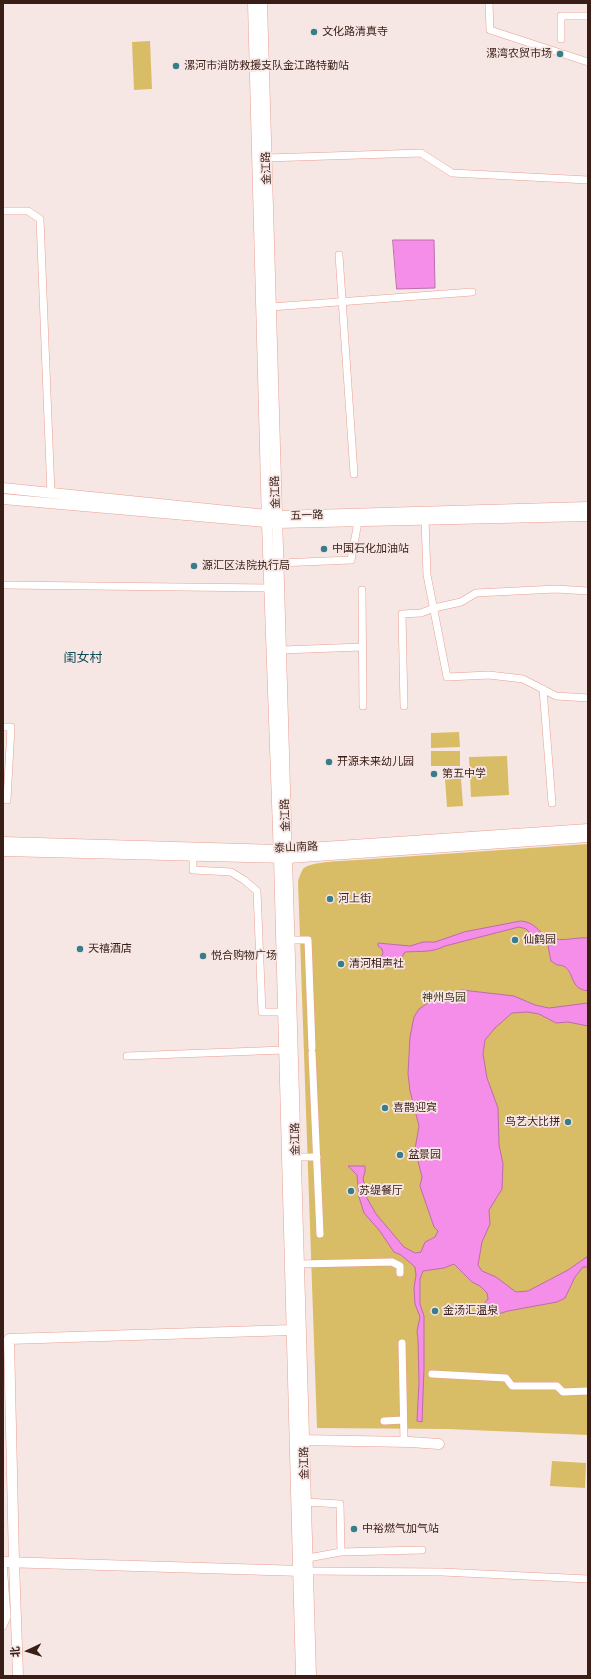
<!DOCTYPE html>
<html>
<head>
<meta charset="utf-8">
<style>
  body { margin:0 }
  #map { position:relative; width:591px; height:1679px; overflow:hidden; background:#f7e7e4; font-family:Roboto,"Noto Sans SC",sans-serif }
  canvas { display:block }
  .frame { position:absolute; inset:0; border:4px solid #391d17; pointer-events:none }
  .north { position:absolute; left:8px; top:1631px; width:40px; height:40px; -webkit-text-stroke:3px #f7e7e4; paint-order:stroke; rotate:266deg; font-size:11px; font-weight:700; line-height:16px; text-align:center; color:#391d17 }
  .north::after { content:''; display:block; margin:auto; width:14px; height:18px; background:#391d17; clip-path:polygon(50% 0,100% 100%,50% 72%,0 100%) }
</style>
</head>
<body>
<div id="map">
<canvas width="591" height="1679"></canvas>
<div class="frame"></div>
<div class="north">北</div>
</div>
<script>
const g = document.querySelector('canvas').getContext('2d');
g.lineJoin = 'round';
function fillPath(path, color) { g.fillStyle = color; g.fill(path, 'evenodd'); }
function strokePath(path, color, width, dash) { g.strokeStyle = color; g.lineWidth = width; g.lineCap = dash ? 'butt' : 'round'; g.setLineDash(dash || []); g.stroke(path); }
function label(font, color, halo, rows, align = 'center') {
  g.font = font + ' Roboto,"Noto Sans SC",sans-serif'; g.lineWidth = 3.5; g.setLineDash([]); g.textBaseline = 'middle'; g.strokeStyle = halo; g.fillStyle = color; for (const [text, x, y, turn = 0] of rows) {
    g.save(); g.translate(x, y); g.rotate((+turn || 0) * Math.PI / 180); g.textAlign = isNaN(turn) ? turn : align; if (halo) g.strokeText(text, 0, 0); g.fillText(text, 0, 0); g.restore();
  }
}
fillPath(new Path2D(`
  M 150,41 L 152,89 L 134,90 L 132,42 Z
  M 459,732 L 460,747 L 431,748 L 431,733 Z
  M 431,751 L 460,751 L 460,766 L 431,766 Z
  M 507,756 L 509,795 L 471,797 L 469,757 Z
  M 461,778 L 463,806 L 447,807 L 445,779 Z
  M 588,844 L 588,1435 L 447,1429 L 317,1428 L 298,881 C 299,878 301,872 303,869 C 311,861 345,861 357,860 Z
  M 552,1461 L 586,1463 L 585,1488 L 550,1486 Z`), '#d9bc66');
const water = new Path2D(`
  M 393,240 L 434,240 L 435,288 L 397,289 Z
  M 521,921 C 536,922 538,933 550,938 C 563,942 575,937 588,938 L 588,991 C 566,989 577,965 557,965 L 551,961 L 548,946 L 541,938 L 534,937 L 526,929 L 519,927 L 445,946 C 432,953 419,951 405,952 L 401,959 L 382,959 L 381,956 L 383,954 L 382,949 L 378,946 L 378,943 L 410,946 L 423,942 L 435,942 L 464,932 Z
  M 462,990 L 514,996 L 535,1005 L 549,1008 L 588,1003 L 588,1026 L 568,1022 L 556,1023 L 539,1014 L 527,1012 L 512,1013 L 495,1028 L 485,1040 L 483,1054 L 487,1078 L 498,1108 L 499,1145 L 503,1164 L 502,1189 L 489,1210 L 490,1224 L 482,1242 L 478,1265 L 482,1271 L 496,1277 L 516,1292 L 528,1291 L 568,1270 L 588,1256 L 588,1267 L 583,1267 L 575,1277 L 565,1298 L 557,1302 L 508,1311 L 492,1316 L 484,1311 L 483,1305 L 488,1299 L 487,1293 L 480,1286 L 472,1282 L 454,1264 L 444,1268 L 423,1271 L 420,1279 L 420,1304 L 424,1316 L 424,1368 L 422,1422 L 417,1421 L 419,1382 L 418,1339 L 417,1331 L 420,1317 L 415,1304 L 414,1288 L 416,1275 L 415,1267 L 401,1255 L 394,1252 L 379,1230 L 364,1213 L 359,1197 L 357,1175 L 348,1166 L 365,1166 L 365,1172 L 363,1178 L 367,1198 L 376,1214 L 404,1247 L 415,1253 L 421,1252 L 425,1242 L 435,1237 L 438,1231 L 434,1227 L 420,1186 L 422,1177 L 415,1149 L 419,1126 L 410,1091 L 408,1074 L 410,1037 L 414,1017 L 419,1009 L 437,997 Z`);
fillPath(water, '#f58ee8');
strokePath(water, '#bd6ca9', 1);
const street = new Path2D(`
  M 489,3 L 490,30 L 588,62
  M 561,39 L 561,16 L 588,16
  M 267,158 L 421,153 L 452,173 L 588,180
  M 3,211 L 28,211 L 40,219 L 51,494
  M 339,255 L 354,474
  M 271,307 L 472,292
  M 425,520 L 427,575 L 447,677 L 489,675 L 523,679 L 556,696 L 588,698
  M 279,563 L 351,560 L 358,522
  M 3,585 L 270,588
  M 362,590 L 363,706
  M 282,650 L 362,647
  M 543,689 L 552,803
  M 404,706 L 402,614 L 421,613 L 434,608 L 461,602 L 476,593 L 556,589 L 588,591
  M 3,727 L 11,727 L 7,800
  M 193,856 L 193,870 L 231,872 L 244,880 L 257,891 L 262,1012 L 282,1012
  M 291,940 L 308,940 L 312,1048
  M 312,1053 L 320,1234
  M 127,1056 L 284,1050
  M 296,1157 L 317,1157
  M 299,1264 L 392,1262 L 400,1266 L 400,1273
  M 402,1343 L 404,1441
  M 432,1374 L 506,1378 L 512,1386 L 557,1386 L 563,1392 L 588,1391
  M 384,1421 L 403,1420
  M 306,1502 L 340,1504 L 341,1552 L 308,1558
  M 341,1552 L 422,1550
  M 308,1571 L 442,1572 L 588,1579
  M 3,1626 L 7,1617 L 3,1562`);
const secondary = new Path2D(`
  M 253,3 L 267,523 L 279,858 L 301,1676
  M 262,3 L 311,1676
  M 3,488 L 277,516 L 588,507
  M 3,499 L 277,523 L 588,516
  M 3,842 L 279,850 L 588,829
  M 3,851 L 288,858 L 588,837
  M 299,1440 L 410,1442 L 439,1444
  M 3,1562 L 302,1571
  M 18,1676 L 14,1562 L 9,1339 L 292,1330`);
strokePath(street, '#e99f90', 8);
strokePath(secondary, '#e99f90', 11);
strokePath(street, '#fff', 7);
strokePath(secondary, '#fff', 10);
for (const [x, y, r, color] of [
  [314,32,4,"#387d8a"],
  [560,54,4,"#387d8a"],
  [176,66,4,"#387d8a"],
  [324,549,4,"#387d8a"],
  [194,566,4,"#387d8a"],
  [329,762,4,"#387d8a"],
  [434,774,4,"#387d8a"],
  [330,899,4,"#387d8a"],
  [515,940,4,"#387d8a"],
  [80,949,4,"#387d8a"],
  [203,956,4,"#387d8a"],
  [341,964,4,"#387d8a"],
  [385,1108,4,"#387d8a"],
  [568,1122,4,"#387d8a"],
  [400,1155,4,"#387d8a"],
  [351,1191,4,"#387d8a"],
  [435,1311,4,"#387d8a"],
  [354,1529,4,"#387d8a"]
]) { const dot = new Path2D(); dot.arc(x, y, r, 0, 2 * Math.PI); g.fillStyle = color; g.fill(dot); strokePath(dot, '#f7e7e4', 1.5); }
label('11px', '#391d17', '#f7e7e4', [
  ["文化路清真寺",322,32],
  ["漯湾农贸市场",552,54,"right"],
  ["漯河市消防救援支队金江路特勤站",184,66],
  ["中国石化加油站",332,549],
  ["源汇区法院执行局",202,566],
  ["开源未来幼儿园",337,762],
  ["第五中学",442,774],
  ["河上街",338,899],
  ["仙鹤园",523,940],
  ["天禧酒店",88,949],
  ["悦合购物广场",211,956],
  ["清河相声社",349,964],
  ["喜鹊迎宾",393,1108],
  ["鸟艺大比拼",560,1122,"right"],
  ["盆景园",408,1155],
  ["苏缇餐厅",359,1191],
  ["金汤汇温泉",443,1311],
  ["中裕燃气加气站",362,1529]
], 'left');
label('11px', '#391d17', '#f7e7e4', [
  ["金江路",267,168,-92],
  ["金江路",276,492,-92],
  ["五一路",307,516,-2],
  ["金江路",286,815,-92],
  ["泰山南路",296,848,-3],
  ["金江路",296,1139,-91],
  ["金江路",305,1463,-91]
]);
label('11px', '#3e361e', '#f7e7e4', [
  ["神州鸟园",444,998]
]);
label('13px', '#0e4a54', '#f7e7e4', [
  ["闺女村",83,659]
]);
</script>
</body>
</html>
